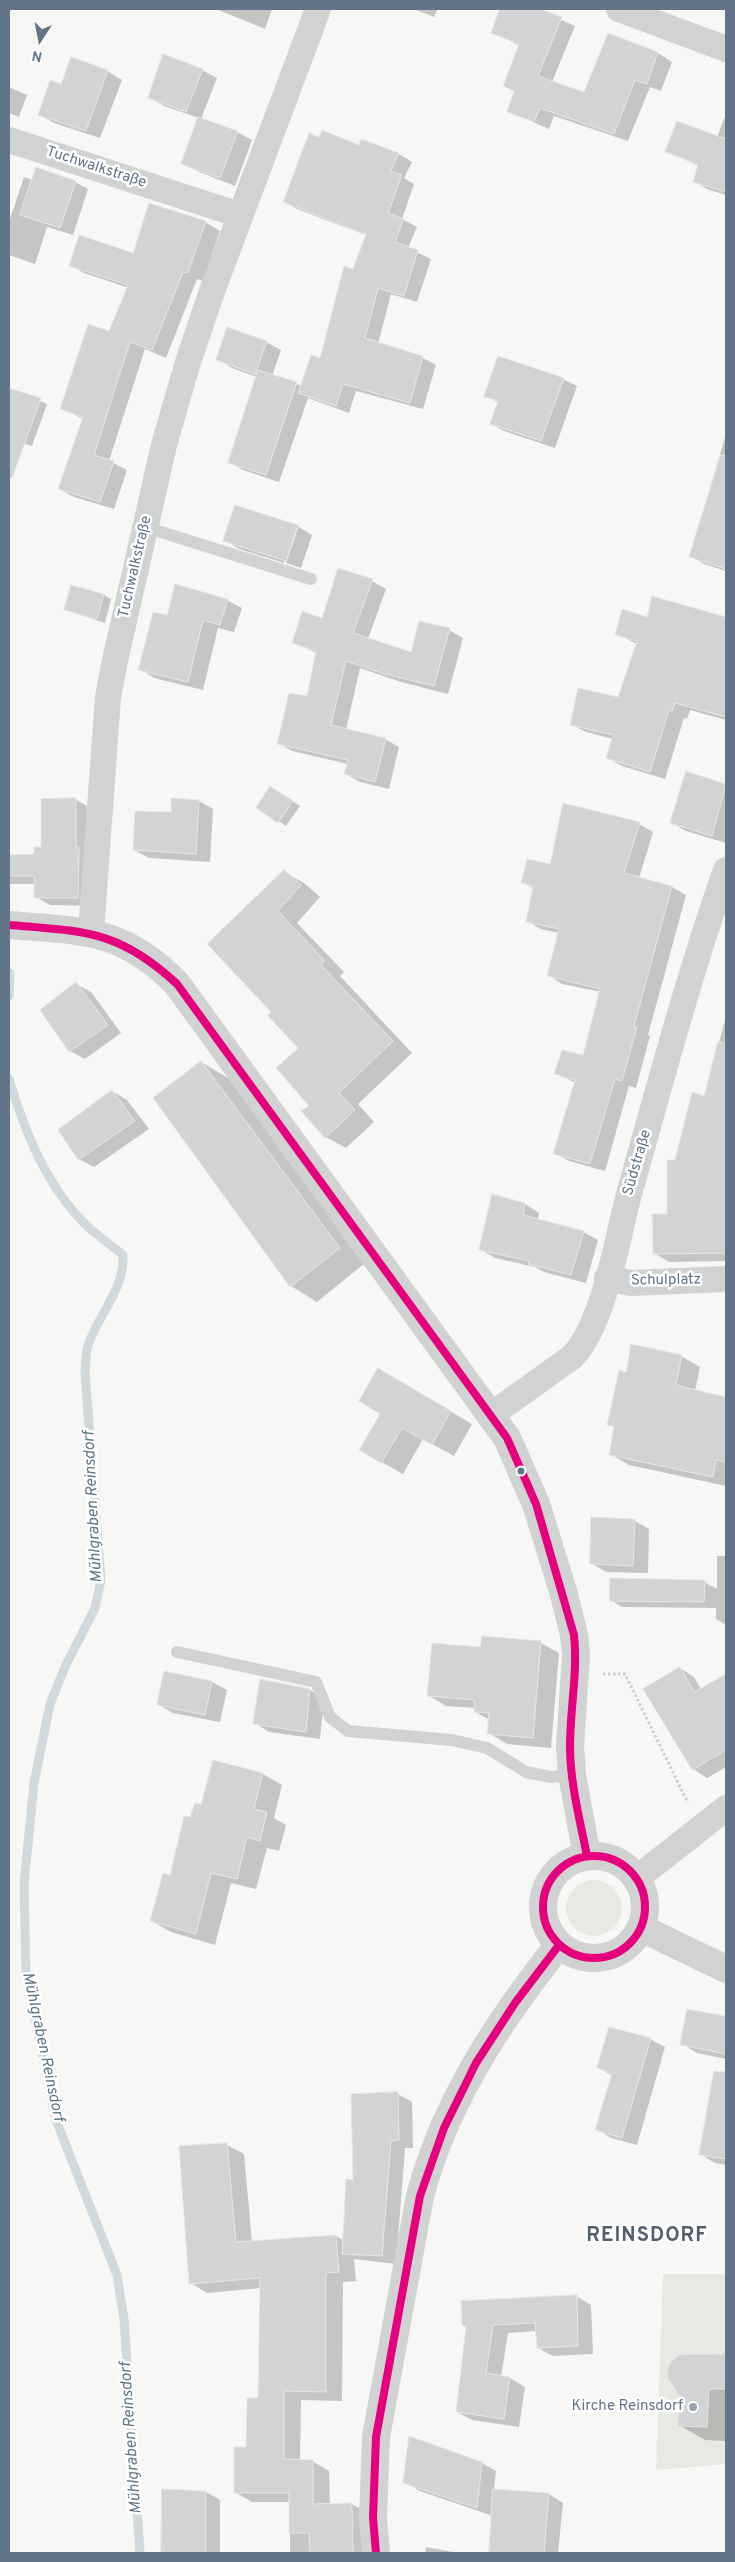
<!DOCTYPE html>
<html>
<head>
<meta charset="utf-8">
<style>
  body { margin:0 }
  #map { position:relative; width:735px; height:2562px; overflow:hidden; background:#f7f7f5; font-family:Overpass,sans-serif }
  canvas { display:block }
  .frame { position:absolute; inset:0; border:10px solid #637689; pointer-events:none }
  .north { position:absolute; left:15px; top:15px; width:50px; height:50px; -webkit-text-stroke:4px #fff; paint-order:stroke; rotate:191deg; font-size:14px; font-weight:700; line-height:20px; text-align:center; color:#637689 }
  .north::after { content:''; display:block; margin:auto; width:18px; height:22px; background:#637689; clip-path:polygon(50% 0,100% 100%,50% 72%,0 100%) }
</style>
</head>
<body>
<div id="map">
<canvas width="735" height="2562"></canvas>
<div class="frame"></div>
<div class="north">N</div>
</div>
<script>
const g = document.querySelector('canvas').getContext('2d');
g.lineJoin = 'round';
function fillPath(path, color) { g.fillStyle = color; g.fill(path, 'evenodd'); }
function strokePath(path, color, width, dash) { g.strokeStyle = color; g.lineWidth = width; g.lineCap = dash ? 'butt' : 'round'; g.setLineDash(dash || []); g.stroke(path); }
function label(font, color, halo, rows, align = 'center') {
  g.font = font + ' Overpass,sans-serif'; g.lineWidth = 5; g.setLineDash([]); g.textBaseline = 'middle'; g.strokeStyle = halo; g.fillStyle = color; for (const [text, x, y, turn = 0] of rows) {
    g.save(); g.translate(x, y); g.rotate((+turn || 0) * Math.PI / 180); g.textAlign = isNaN(turn) ? turn : align; if (halo) g.strokeText(text, 0, 0); g.fillText(text, 0, 0); g.restore();
  }
}
fillPath(new Path2D(`
  M566 1908a28 28 0 1 1 56 0a28 28 0 1 1-56 0Z
  M 663,2274 L 726,2274 L 726,2464 L 656,2470 Z`), '#e6eae3');
fillPath(new Path2D(`
  M 216,9 L 272,9 L 265,29 Z
  M 414,9 L 438,9 L 434,17 Z
  M 501,9 L 537,9 L 575,26 L 552,82 L 585,94 L 609,35 L 658,53 L 672,62 L 661,91 L 650,87 L 628,141 L 554,116 L 549,129 L 508,111 L 515,92 L 504,86 L 520,46 L 492,32 Z
  M 202,70 L 217,78 L 201,119 L 237,132 L 252,140 L 235,186 L 197,171 L 182,163 L 199,118 L 164,106 L 149,97 Z
  M 107,71 L 122,80 L 100,138 L 54,123 L 40,115 L 62,85 Z
  M 9,87 L 27,95 L 19,117 L 9,113 Z
  M 726,114 L 726,195 L 707,189 L 694,181 L 699,166 L 667,152 L 717,137 Z
  M 319,139 L 360,146 L 362,141 L 399,154 L 412,162 L 404,178 L 414,184 L 402,219 L 417,227 L 408,248 L 431,259 L 417,302 L 391,294 L 378,344 L 423,358 L 436,365 L 423,409 L 356,391 L 349,413 L 308,398 L 279,482 L 243,470 L 229,462 L 257,377 L 232,368 L 217,359 L 266,342 L 281,350 L 272,376 L 302,386 L 321,359 L 366,235 L 297,209 L 285,202 Z
  M 24,177 L 32,180 L 75,182 L 88,189 L 73,235 L 47,227 L 35,264 L 9,255 L 9,222 Z
  M 205,222 L 220,231 L 203,281 L 197,279 L 166,358 L 145,349 L 109,461 L 127,470 L 114,509 L 74,497 L 59,489 L 83,419 L 62,409 L 110,332 L 129,288 L 84,273 L 70,265 L 134,255 Z
  M 563,379 L 577,386 L 555,448 L 504,431 L 491,424 L 498,403 L 486,396 Z
  M 16,391 L 47,404 L 32,446 L 9,439 L 9,413 Z
  M 726,434 L 726,571 L 704,564 L 690,556 Z
  M 297,526 L 312,535 L 301,568 L 286,563 L 298,528 L 295,528 L 284,563 L 239,549 L 225,540 Z
  M 372,581 L 386,589 L 368,639 L 411,653 L 449,630 L 463,638 L 448,694 L 401,682 L 360,668 L 346,730 L 385,739 L 399,747 L 389,789 L 360,782 L 346,774 L 348,764 L 292,751 L 278,743 L 308,698 L 316,653 L 293,642 Z
  M 104,595 L 111,599 L 105,623 L 66,610 Z
  M 653,598 L 726,618 L 726,720 L 690,710 L 687,719 L 684,718 L 665,779 L 622,766 L 607,758 L 613,739 L 586,732 L 571,724 L 619,699 L 637,644 L 617,634 L 648,619 Z
  M 227,600 L 242,608 L 234,632 L 218,628 L 203,690 L 154,678 L 140,669 L 168,617 Z
  M 686,773 L 726,785 L 726,843 L 686,831 L 672,823 Z
  M 278,792 L 300,806 L 286,826 L 258,807 Z
  M 75,799 L 90,808 L 93,906 L 50,905 L 36,897 L 35,884 L 9,884 L 9,856 L 35,855 Z
  M 199,801 L 213,809 L 210,862 L 149,858 L 134,850 Z
  M 639,824 L 653,832 L 639,878 L 672,887 L 686,895 L 648,1035 L 650,1036 L 636,1088 L 629,1086 L 605,1171 L 569,1161 L 555,1153 L 576,1083 L 555,1073 L 584,1056 L 601,992 L 562,984 L 548,975 L 559,933 L 541,929 L 527,921 L 534,889 L 523,882 L 550,865 Z
  M 284,872 L 304,883 L 320,897 L 297,923 L 344,972 L 340,976 L 412,1053 L 358,1104 L 374,1122 L 346,1148 L 326,1137 L 303,1111 L 311,1106 L 300,1048 L 273,1012 L 209,944 Z
  M 76,984 L 91,992 L 121,1033 L 85,1059 L 70,1051 Z
  M 726,1016 L 726,1261 L 669,1262 L 654,1253 L 668,1215 L 676,1161 L 705,1097 Z
  M 201,1062 L 228,1078 L 365,1263 L 317,1302 L 291,1286 L 155,1099 Z
  M 112,1091 L 127,1100 L 149,1129 L 94,1167 L 79,1159 Z
  M 493,1195 L 525,1204 L 539,1213 L 538,1220 L 583,1232 L 598,1240 L 586,1283 L 544,1272 L 535,1267 L 495,1258 L 480,1249 Z
  M 681,1356 L 700,1367 L 695,1391 L 726,1398 L 726,1486 L 629,1465 L 610,1454 L 615,1428 L 609,1424 L 627,1373 Z
  M 379,1369 L 472,1424 L 454,1456 L 423,1439 L 403,1474 L 360,1450 L 381,1414 Z
  M 635,1521 L 649,1529 L 648,1573 L 606,1572 L 591,1563 Z
  M 717,1556 L 726,1556 L 726,1625 L 716,1619 L 716,1608 L 622,1607 L 611,1600 L 704,1582 L 717,1589 Z
  M 541,1643 L 559,1653 L 551,1748 L 507,1744 L 489,1733 L 490,1720 L 475,1712 L 475,1708 L 446,1706 L 428,1695 L 481,1648 Z
  M 680,1668 L 694,1677 L 726,1732 L 726,1767 L 707,1778 L 693,1769 Z
  M 165,1672 L 212,1682 L 227,1690 L 220,1722 L 173,1713 L 158,1704 Z
  M 310,1690 L 324,1699 L 320,1739 L 269,1732 L 255,1723 Z
  M 214,1761 L 263,1774 L 282,1785 L 274,1818 L 286,1825 L 279,1851 L 267,1848 L 256,1889 L 231,1883 L 215,1945 L 171,1932 L 152,1921 L 202,1806 Z
  M 688,2011 L 726,2017 L 726,2059 L 697,2053 L 682,2044 Z
  M 650,2039 L 665,2047 L 637,2145 L 611,2138 L 597,2129 L 613,2076 L 599,2068 Z
  M 715,2074 L 726,2076 L 726,2165 L 715,2163 L 700,2154 Z
  M 398,2094 L 412,2102 L 413,2148 L 405,2148 L 396,2264 L 354,2259 L 356,2281 L 343,2282 L 342,2401 L 301,2400 L 300,2461 L 312,2461 L 329,2471 L 330,2505 L 352,2504 L 369,2514 L 369,2553 L 290,2553 L 290,2502 L 252,2502 L 235,2492 L 259,2399 L 261,2288 L 207,2293 L 191,2283 L 227,2145 L 244,2154 L 252,2242 L 336,2236 L 344,2241 L 355,2181 Z
  M 576,2296 L 591,2305 L 593,2354 L 553,2356 L 538,2348 L 537,2331 L 508,2333 L 501,2377 L 510,2378 L 525,2387 L 519,2427 L 472,2420 L 457,2412 L 467,2328 L 463,2325 Z
  M 726,2355 L 726,2441 L 705,2440 L 679,2425 L 679,2356 Z
  M 482,2463 L 496,2471 L 494,2490 L 549,2494 L 563,2503 L 558,2553 L 490,2553 L 493,2516 L 420,2491 L 405,2482 Z
  M 163,2491 L 206,2492 L 220,2500 L 220,2553 L 163,2553 Z
  M 426,2547 L 459,2553 L 425,2553 Z`), '#0003');
strokePath(new Path2D(`
  M 9,996 L 10,973
  M 9,1079 C 25,1132 46,1186 87,1226 C 98,1236 111,1245 123,1255 C 125,1288 99,1314 88,1345 C 85,1354 86,1364 85,1373 L 101,1580 L 95,1608 L 65,1667 L 50,1704 L 34,1783 L 24,1884 L 26,1976 L 56,2120 L 117,2275 L 124,2319 L 140,2553`), '#d1d9dc', 9);
const building = new Path2D(`
  M 500,9 L 541,9 L 562,17 L 538,76 L 584,92 L 608,33 L 658,52 L 647,84 L 635,80 L 614,134 L 540,108 L 534,122 L 507,112 L 514,91 L 503,86 L 519,44 L 491,33 Z
  M 163,54 L 203,69 L 186,112 L 148,98 Z
  M 71,57 L 108,70 L 86,131 L 38,115 L 50,80 L 61,84 Z
  M 198,117 L 238,131 L 220,178 L 181,164 Z
  M 677,121 L 726,139 L 726,192 L 693,182 L 698,164 L 665,152 Z
  M 322,130 L 359,145 L 361,139 L 399,153 L 391,171 L 402,175 L 388,213 L 404,219 L 395,242 L 418,250 L 404,296 L 378,288 L 365,338 L 423,356 L 410,403 L 343,384 L 336,406 L 298,393 L 311,355 L 320,358 L 344,266 L 353,269 L 366,234 L 283,202 L 309,133 L 319,137 Z
  M 36,167 L 76,181 L 60,228 L 20,215 Z
  M 149,203 L 206,221 L 188,273 L 183,272 L 152,350 L 130,342 L 94,455 L 114,461 L 100,502 L 58,489 L 83,417 L 60,409 L 88,324 L 109,331 L 128,285 L 69,266 L 79,235 L 133,253 Z
  M 227,327 L 267,341 L 255,374 L 216,360 Z
  M 498,356 L 564,378 L 541,441 L 490,424 L 498,401 L 484,397 Z
  M 258,370 L 297,382 L 266,475 L 228,463 Z
  M 9,388 L 41,398 L 12,478 L 9,477 Z
  M 721,455 L 726,456 L 726,569 L 689,557 Z
  M 235,505 L 298,525 L 286,561 L 223,541 Z
  M 338,568 L 373,579 L 353,633 L 411,652 L 419,621 L 450,628 L 434,686 L 385,674 L 346,661 L 331,725 L 386,738 L 375,782 L 344,774 L 348,760 L 277,744 L 289,693 L 307,696 L 316,651 L 292,643 L 302,611 L 322,618 Z
  M 175,584 L 228,599 L 220,625 L 203,620 L 188,682 L 138,670 L 153,612 L 167,615 Z
  M 71,585 L 104,594 L 97,619 L 64,610 Z
  M 652,596 L 726,617 L 726,717 L 675,703 L 672,711 L 669,710 L 650,772 L 606,758 L 613,735 L 570,725 L 578,688 L 618,697 L 637,641 L 615,635 L 622,609 L 647,617 Z
  M 686,771 L 726,784 L 712,836 L 670,823 Z
  M 270,786 L 293,801 L 278,823 L 256,808 Z
  M 76,798 L 76,847 L 79,847 L 78,898 L 34,898 L 34,876 L 9,876 L 9,855 L 34,854 L 34,847 L 41,847 L 41,799 Z
  M 171,798 L 199,800 L 196,854 L 133,850 L 135,811 L 171,812 Z
  M 563,803 L 640,822 L 624,873 L 672,886 L 634,1026 L 637,1027 L 622,1081 L 615,1079 L 590,1164 L 553,1154 L 575,1080 L 554,1074 L 562,1050 L 583,1055 L 600,989 L 547,976 L 559,929 L 526,922 L 533,886 L 521,883 L 527,859 L 550,864 Z
  M 284,870 L 301,885 L 278,911 L 325,961 L 321,965 L 393,1041 L 339,1093 L 355,1110 L 325,1138 L 301,1111 L 309,1106 L 276,1068 L 298,1048 L 267,1015 L 271,1012 L 207,944 Z
  M 76,982 L 108,1025 L 69,1052 L 40,1010 Z
  M 718,1042 L 726,1044 L 726,1253 L 653,1254 L 652,1214 L 667,1214 L 667,1160 L 675,1160 L 692,1092 L 704,1096 Z
  M 201,1061 L 340,1248 L 290,1287 L 153,1098 Z
  M 112,1090 L 135,1121 L 78,1160 L 58,1130 Z
  M 492,1194 L 525,1203 L 523,1215 L 584,1231 L 571,1275 L 528,1264 L 529,1261 L 479,1250 Z
  M 631,1344 L 682,1355 L 676,1385 L 726,1397 L 726,1462 L 716,1460 L 713,1477 L 609,1455 L 614,1426 L 607,1425 L 619,1370 L 626,1372 Z
  M 378,1368 L 451,1411 L 432,1445 L 402,1428 L 381,1463 L 359,1450 L 380,1414 L 359,1401 Z
  M 591,1517 L 635,1519 L 633,1566 L 590,1564 Z
  M 610,1578 L 705,1580 L 704,1602 L 610,1601 Z
  M 482,1636 L 541,1641 L 533,1738 L 487,1734 L 489,1713 L 474,1712 L 474,1700 L 427,1696 L 432,1643 L 480,1647 Z
  M 680,1667 L 694,1692 L 726,1674 L 726,1750 L 692,1770 L 643,1689 Z
  M 164,1671 L 212,1681 L 205,1715 L 157,1705 Z
  M 260,1679 L 310,1689 L 306,1732 L 253,1724 Z
  M 213,1760 L 263,1773 L 254,1809 L 267,1812 L 260,1841 L 247,1837 L 237,1879 L 211,1873 L 196,1934 L 150,1921 L 163,1873 L 170,1875 L 184,1816 L 190,1817 L 195,1803 L 201,1804 Z
  M 687,2009 L 726,2016 L 726,2054 L 680,2045 Z
  M 609,2027 L 651,2038 L 622,2138 L 595,2130 L 612,2073 L 597,2068 Z
  M 714,2071 L 726,2072 L 726,2159 L 699,2155 Z
  M 398,2092 L 399,2140 L 391,2141 L 382,2256 L 342,2254 L 346,2179 L 353,2180 L 351,2094 Z
  M 227,2143 L 236,2242 L 336,2235 L 339,2272 L 326,2273 L 326,2392 L 284,2391 L 284,2459 L 313,2460 L 313,2504 L 352,2503 L 353,2553 L 310,2553 L 309,2533 L 289,2533 L 289,2493 L 234,2493 L 234,2447 L 246,2447 L 247,2398 L 258,2398 L 260,2278 L 189,2284 L 179,2146 Z
  M 577,2295 L 578,2346 L 537,2348 L 535,2323 L 493,2325 L 486,2373 L 510,2377 L 504,2419 L 456,2412 L 466,2326 L 462,2326 L 461,2301 Z
  M 726,2354 L 726,2389 L 709,2389 L 707,2427 L 678,2426 L 679,2395 L 668,2379 L 667,2370 L 671,2362 L 679,2355 Z
  M 409,2436 L 482,2462 L 477,2508 L 403,2483 Z
  M 162,2489 L 206,2491 L 206,2553 L 161,2553 Z
  M 493,2489 L 549,2493 L 544,2553 L 489,2553 Z`);
fillPath(building, '#d2d3d4');
strokePath(building, '#e6e6e5', 1);
strokePath(new Path2D(`
  M 603,1674 L 625,1674 L 688,1803`), '#cccecf', 3, [2.5, 2.5]);
strokePath(new Path2D(`
  M 145,527 L 311,579
  M 177,1652 L 316,1682 L 330,1717 L 348,1731 L 452,1740 L 487,1748 L 526,1772 L 551,1777 L 572,1775`), '#d1d2d2', 12);
strokePath(new Path2D(`
  M 619,9 L 726,49
  M 9,140 L 240,215
  M 91,932 L 108,697 L 114,665 L 164,445 L 188,362 L 211,294 L 318,9
  M 607,1278 L 631,1283 L 726,1279
  M 491,1415 L 572,1357 C 604,1325 617,1239 629,1194 C 660,1085 688,977 726,870
  M 637,1878 L 726,1808`), '#d1d2d2', 26);
strokePath(new Path2D(`
  M 9,925 C 82,931 123,928 177,984 L 507,1438 L 536,1504 L 563,1591 L 574,1635 L 576,1655 L 570,1746 L 572,1775 L 587,1856
  M543 1907a51 51 0 1 1 102 0a51 51 0 1 1-102 0Z
  M 641,1928 L 726,1969
  M 376,2553 L 373,2518 L 376,2437 L 420,2196 C 445,2102 499,2020 559,1945`), '#d1d2d2', 28);
strokePath(new Path2D(`
  M 9,925 C 84,931 119,930 177,984 L 507,1438 L 536,1504 L 574,1635 C 578,1672 570,1709 570,1746 C 570,1783 580,1820 587,1856
  M543 1907a51 51 0 1 1 102 0a51 51 0 1 1-102 0Z
  M 376,2553 L 373,2518 L 376,2437 L 420,2196 L 444,2128 L 476,2063 L 515,2003 L 559,1945`), '#e5007d', 8);
for (const [x, y, r, color] of [
  [521,1471,4.5,"#637689"],
  [693,2407,5,"#97a3af"]
]) { const dot = new Path2D(); dot.arc(x, y, r, 0, 2 * Math.PI); g.fillStyle = color; g.fill(dot); strokePath(dot, '#fff', 2); }
label('15px', '#637689', '#fff', [
  ["Tuchwalkstraße",96,168,18],
  ["Tuchwalkstraße",136,567,-77],
  ["Südstraße",638,1163,-74],
  ["Schulplatz",666,1281,-1]
]);
label('15px', '#637689', '#fff', [
  ["Kirche Reinsdorf",683,2407]
], 'right');
label('italic 16px', '#5f7884', '#fff', [
  ["Mühlgraben Reinsdorf",94,1507,-93],
  ["Mühlgraben Reinsdorf",42,2047,78],
  ["Mühlgraben Reinsdorf",132,2438,-94]
]);
g.letterSpacing = '1px';
label('bold 20px', '#52606d', '#fff', [
  ["REINSDORF",647,2237]
]);
g.letterSpacing = '0px';
</script>
</body>
</html>
